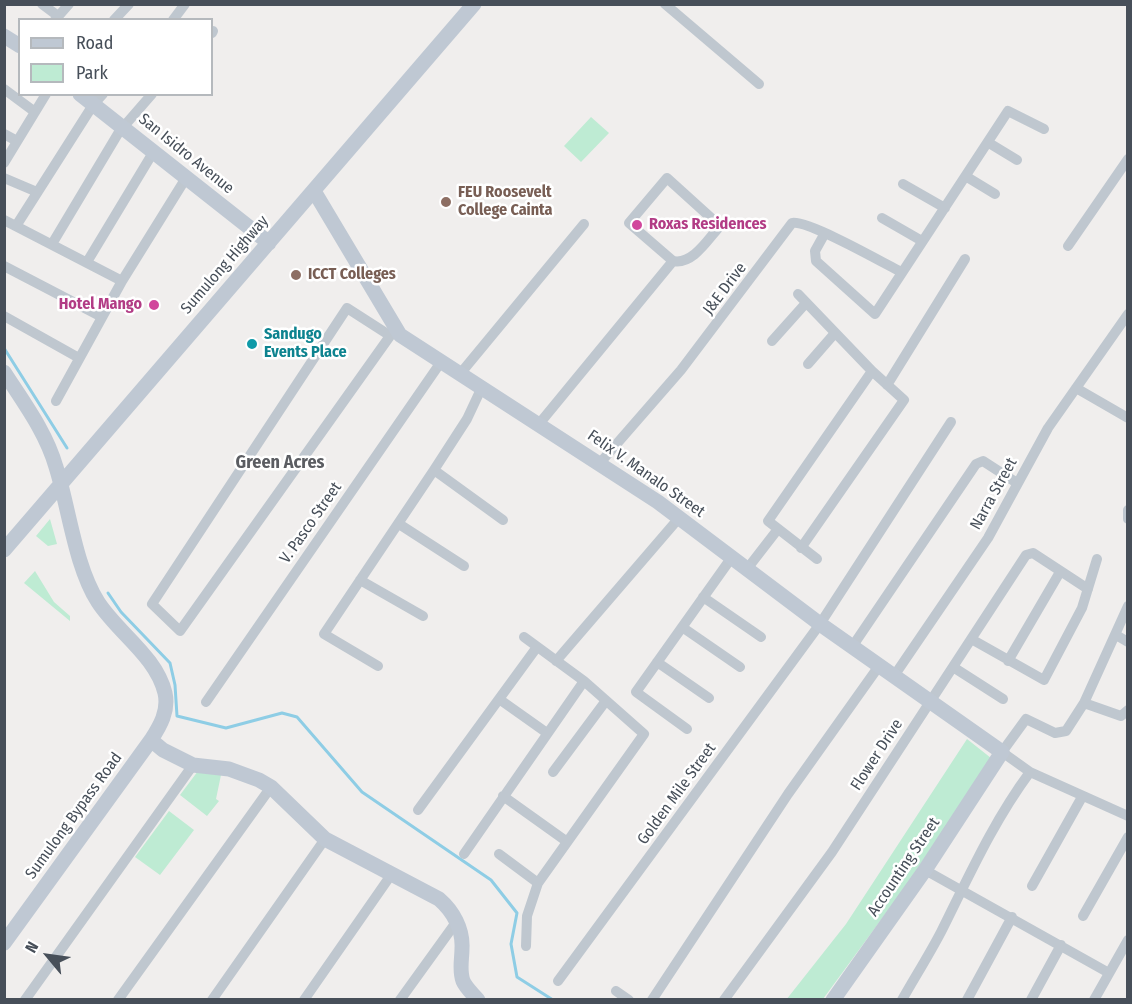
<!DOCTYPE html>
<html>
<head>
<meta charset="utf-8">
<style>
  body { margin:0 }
  #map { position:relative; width:1132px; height:1004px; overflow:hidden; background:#f0eeed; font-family:"Fira Sans Condensed",sans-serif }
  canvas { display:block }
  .frame { position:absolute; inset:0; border:6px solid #474f59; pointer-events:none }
  .legend { position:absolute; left:18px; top:18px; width:195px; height:78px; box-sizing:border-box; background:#fff; border:2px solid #b5b9bd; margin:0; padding:8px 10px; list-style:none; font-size:18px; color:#474f59 }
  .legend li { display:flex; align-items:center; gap:12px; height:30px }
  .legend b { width:30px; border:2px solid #b5b9bd }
  .north { position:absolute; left:18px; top:926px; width:60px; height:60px; -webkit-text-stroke:4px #fff; paint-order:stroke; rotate:299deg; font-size:16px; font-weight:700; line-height:24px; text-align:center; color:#474f59 }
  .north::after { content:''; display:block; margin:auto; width:21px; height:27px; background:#474f59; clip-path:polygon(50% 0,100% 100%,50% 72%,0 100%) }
</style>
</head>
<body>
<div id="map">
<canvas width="1132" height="1004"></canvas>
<div class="frame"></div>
<ul class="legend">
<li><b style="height:8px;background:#bfc8d3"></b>Road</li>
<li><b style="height:16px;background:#beebd3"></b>Park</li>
</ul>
<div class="north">N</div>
</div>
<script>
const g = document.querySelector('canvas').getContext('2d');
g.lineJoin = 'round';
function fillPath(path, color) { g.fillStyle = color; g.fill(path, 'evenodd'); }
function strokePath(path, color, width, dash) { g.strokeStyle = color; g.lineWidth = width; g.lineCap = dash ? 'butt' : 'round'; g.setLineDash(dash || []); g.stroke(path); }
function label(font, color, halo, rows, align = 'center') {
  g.font = font + ' "Fira Sans Condensed",sans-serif'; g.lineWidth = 5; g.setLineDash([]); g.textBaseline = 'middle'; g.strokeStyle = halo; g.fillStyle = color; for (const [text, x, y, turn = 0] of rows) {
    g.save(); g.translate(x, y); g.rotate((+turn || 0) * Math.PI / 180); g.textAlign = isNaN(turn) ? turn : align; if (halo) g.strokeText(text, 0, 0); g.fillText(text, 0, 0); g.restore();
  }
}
fillPath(new Path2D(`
  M 591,117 L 609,133 L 581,162 L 564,146 Z
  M 50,519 L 57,544 L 48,546 L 36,536 Z
  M 35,571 L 54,602 L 70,616 L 70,621 L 24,583 Z
  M 967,739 L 991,758 L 908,883 L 823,999 L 786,1000 L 846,924 Z
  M 198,771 L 221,775 L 216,799 L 219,801 L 207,816 L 180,795 Z
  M 169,811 L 194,830 L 160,875 L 135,857 Z`), '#beebd3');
strokePath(new Path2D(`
  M 4,348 L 67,448
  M 108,593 L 121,612 L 170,663 L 175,685 L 177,716 L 226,728 L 282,713 L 297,717 L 362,792 L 491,880 L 517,913 L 511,944 L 517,977 L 553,1000`), '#8ecde5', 3);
strokePath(new Path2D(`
  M 42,4 L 58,16
  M 665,4 L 759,84
  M 55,20 L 69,4
  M 114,20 L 129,4
  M 173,20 L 185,4
  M 212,33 L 213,31
  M 4,89 L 35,112
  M 4,134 L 17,141
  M 989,143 L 1017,160
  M 4,163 L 46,94
  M 967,177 L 995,194
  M 4,178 L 37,192
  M 667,178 L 720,226 C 708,239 693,265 673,261 L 629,223 Z
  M 903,184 L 945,208
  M 882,218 L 922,241
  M 4,220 L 122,281
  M 16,226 L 93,105 L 103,94
  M 825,233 L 815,251 L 816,261 L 875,314 L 1008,111 L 1044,129
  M 52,244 L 119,132 L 152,94
  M 1068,246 L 1128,159
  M 87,262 L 154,151
  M 4,266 L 102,317
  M 798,294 L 872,371 L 904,400 L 801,548
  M 4,316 L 79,358
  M 389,335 L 347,308 L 152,604 L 180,631 L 395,329
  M 772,341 L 806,303
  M 808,364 L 835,333
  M 460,374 L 584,224
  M 887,385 L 965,259
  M 1076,388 L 1128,418
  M 56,401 L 122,281 L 186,178
  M 539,424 L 673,261
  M 600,463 L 681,370 L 792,223 C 806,219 884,263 901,272
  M 434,470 L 503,520
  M 1128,510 L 1128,519
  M 399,524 L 464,566
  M 817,559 L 768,521 L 872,371
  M 747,569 L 778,529
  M 360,580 L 423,616
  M 703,597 L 761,637
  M 1128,606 L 1084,703 L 1066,731 L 1055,733 L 1026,719 L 1002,752 L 1030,772 L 1128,816
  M 682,627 L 740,667
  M 1116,635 L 1128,642
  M 524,637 L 584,681 L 644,734 L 538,883 L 527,916 L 526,946
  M 973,640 L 1044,680 L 1082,608 L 1097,559
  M 852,647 L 976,464 L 983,461 L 1017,483
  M 556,661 L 679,518
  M 1008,661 L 1060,572
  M 657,662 L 709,698
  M 378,666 L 324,634 L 434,470 L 467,419 L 482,387
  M 953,667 L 1003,699
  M 894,676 L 988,538 L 1048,428 L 1128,314
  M 499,699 L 547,733
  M 206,702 L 441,362
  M 1084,703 L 1121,716 L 1128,710
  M 687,729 L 636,692 L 732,557
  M 553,772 L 605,702
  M 503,796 L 566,841
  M 418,810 L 537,647
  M 464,854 L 584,681
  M 499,854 L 538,883
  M 925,870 L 1109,973
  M 1032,886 L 1082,797
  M 1083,916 L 1128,837
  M 558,981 L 820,624 L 951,422
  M 616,991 L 629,1000
  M 25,1000 L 193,765
  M 118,1000 L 271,787
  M 212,1000 L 325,839
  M 304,1000 L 391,875
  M 400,1000 L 457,921
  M 652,1000 L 788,794 L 879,666
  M 724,1000 L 832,852 L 1026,555 L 1033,553 L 1088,589
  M 902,1000 C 915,977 929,955 941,932 C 969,876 993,822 1030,772
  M 967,1000 L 1012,917
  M 1031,1000 L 1061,945
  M 1094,1000 L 1128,940`), '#bfc7cf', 10);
strokePath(new Path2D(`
  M 4,36 L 20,46
  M 80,94 L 269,243
  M 314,191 L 400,335 L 658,502 L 820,624 L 1002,752 L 925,870 L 833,1000
  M 4,372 C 24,403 46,432 56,467 C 69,508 75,566 98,602 C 118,633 156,656 165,693 C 169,711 160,726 151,740 L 4,943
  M 4,550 L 474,4
  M 151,740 L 163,750 L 193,765 L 229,769 L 259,780 L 271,787 L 325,839 L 439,899 C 453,911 463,929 462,948 C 462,960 459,970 463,981 C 466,988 473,994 478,1000`), '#bfc8d3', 15);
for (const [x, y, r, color] of [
  [446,202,6,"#8d6e63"],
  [637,225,6,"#d1479c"],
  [296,275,6,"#8d6e63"],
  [154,305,6,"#d1479c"],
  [252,344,6,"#0f9aa8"]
]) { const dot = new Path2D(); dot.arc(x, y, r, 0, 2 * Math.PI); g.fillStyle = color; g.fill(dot); strokePath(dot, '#fff', 2); }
label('16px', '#474f59', '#fff', [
  ["San Isidro Avenue",186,154,39],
  ["Sumulong Highway",225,265,-49],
  ["J&E Drive",725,289,-53],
  ["Felix V. Manalo Street",646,474,35],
  ["Narra Street",994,494,-61],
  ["V. Pasco Street",311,523,-55],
  ["Flower Drive",877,755,-57],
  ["Golden Mile Street",677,794,-54],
  ["Sumulong Bypass Road",74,816,-54],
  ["Accounting Street",904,867,-56]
]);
label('bold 16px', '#785e54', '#fff', [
  ["FEU Roosevelt",458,193],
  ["College Cainta",458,211],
  ["ICCT Colleges",308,275]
], 'left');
label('bold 16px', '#b23c85', '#fff', [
  ["Roxas Residences",649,225],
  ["Hotel Mango",142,305,"right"]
], 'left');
label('bold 16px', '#0d838f', '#fff', [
  ["Sandugo",264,335],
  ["Events Place",264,353]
], 'left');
label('bold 18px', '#5b5d62', '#fff', [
  ["Green Acres",280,463]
]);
</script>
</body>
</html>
